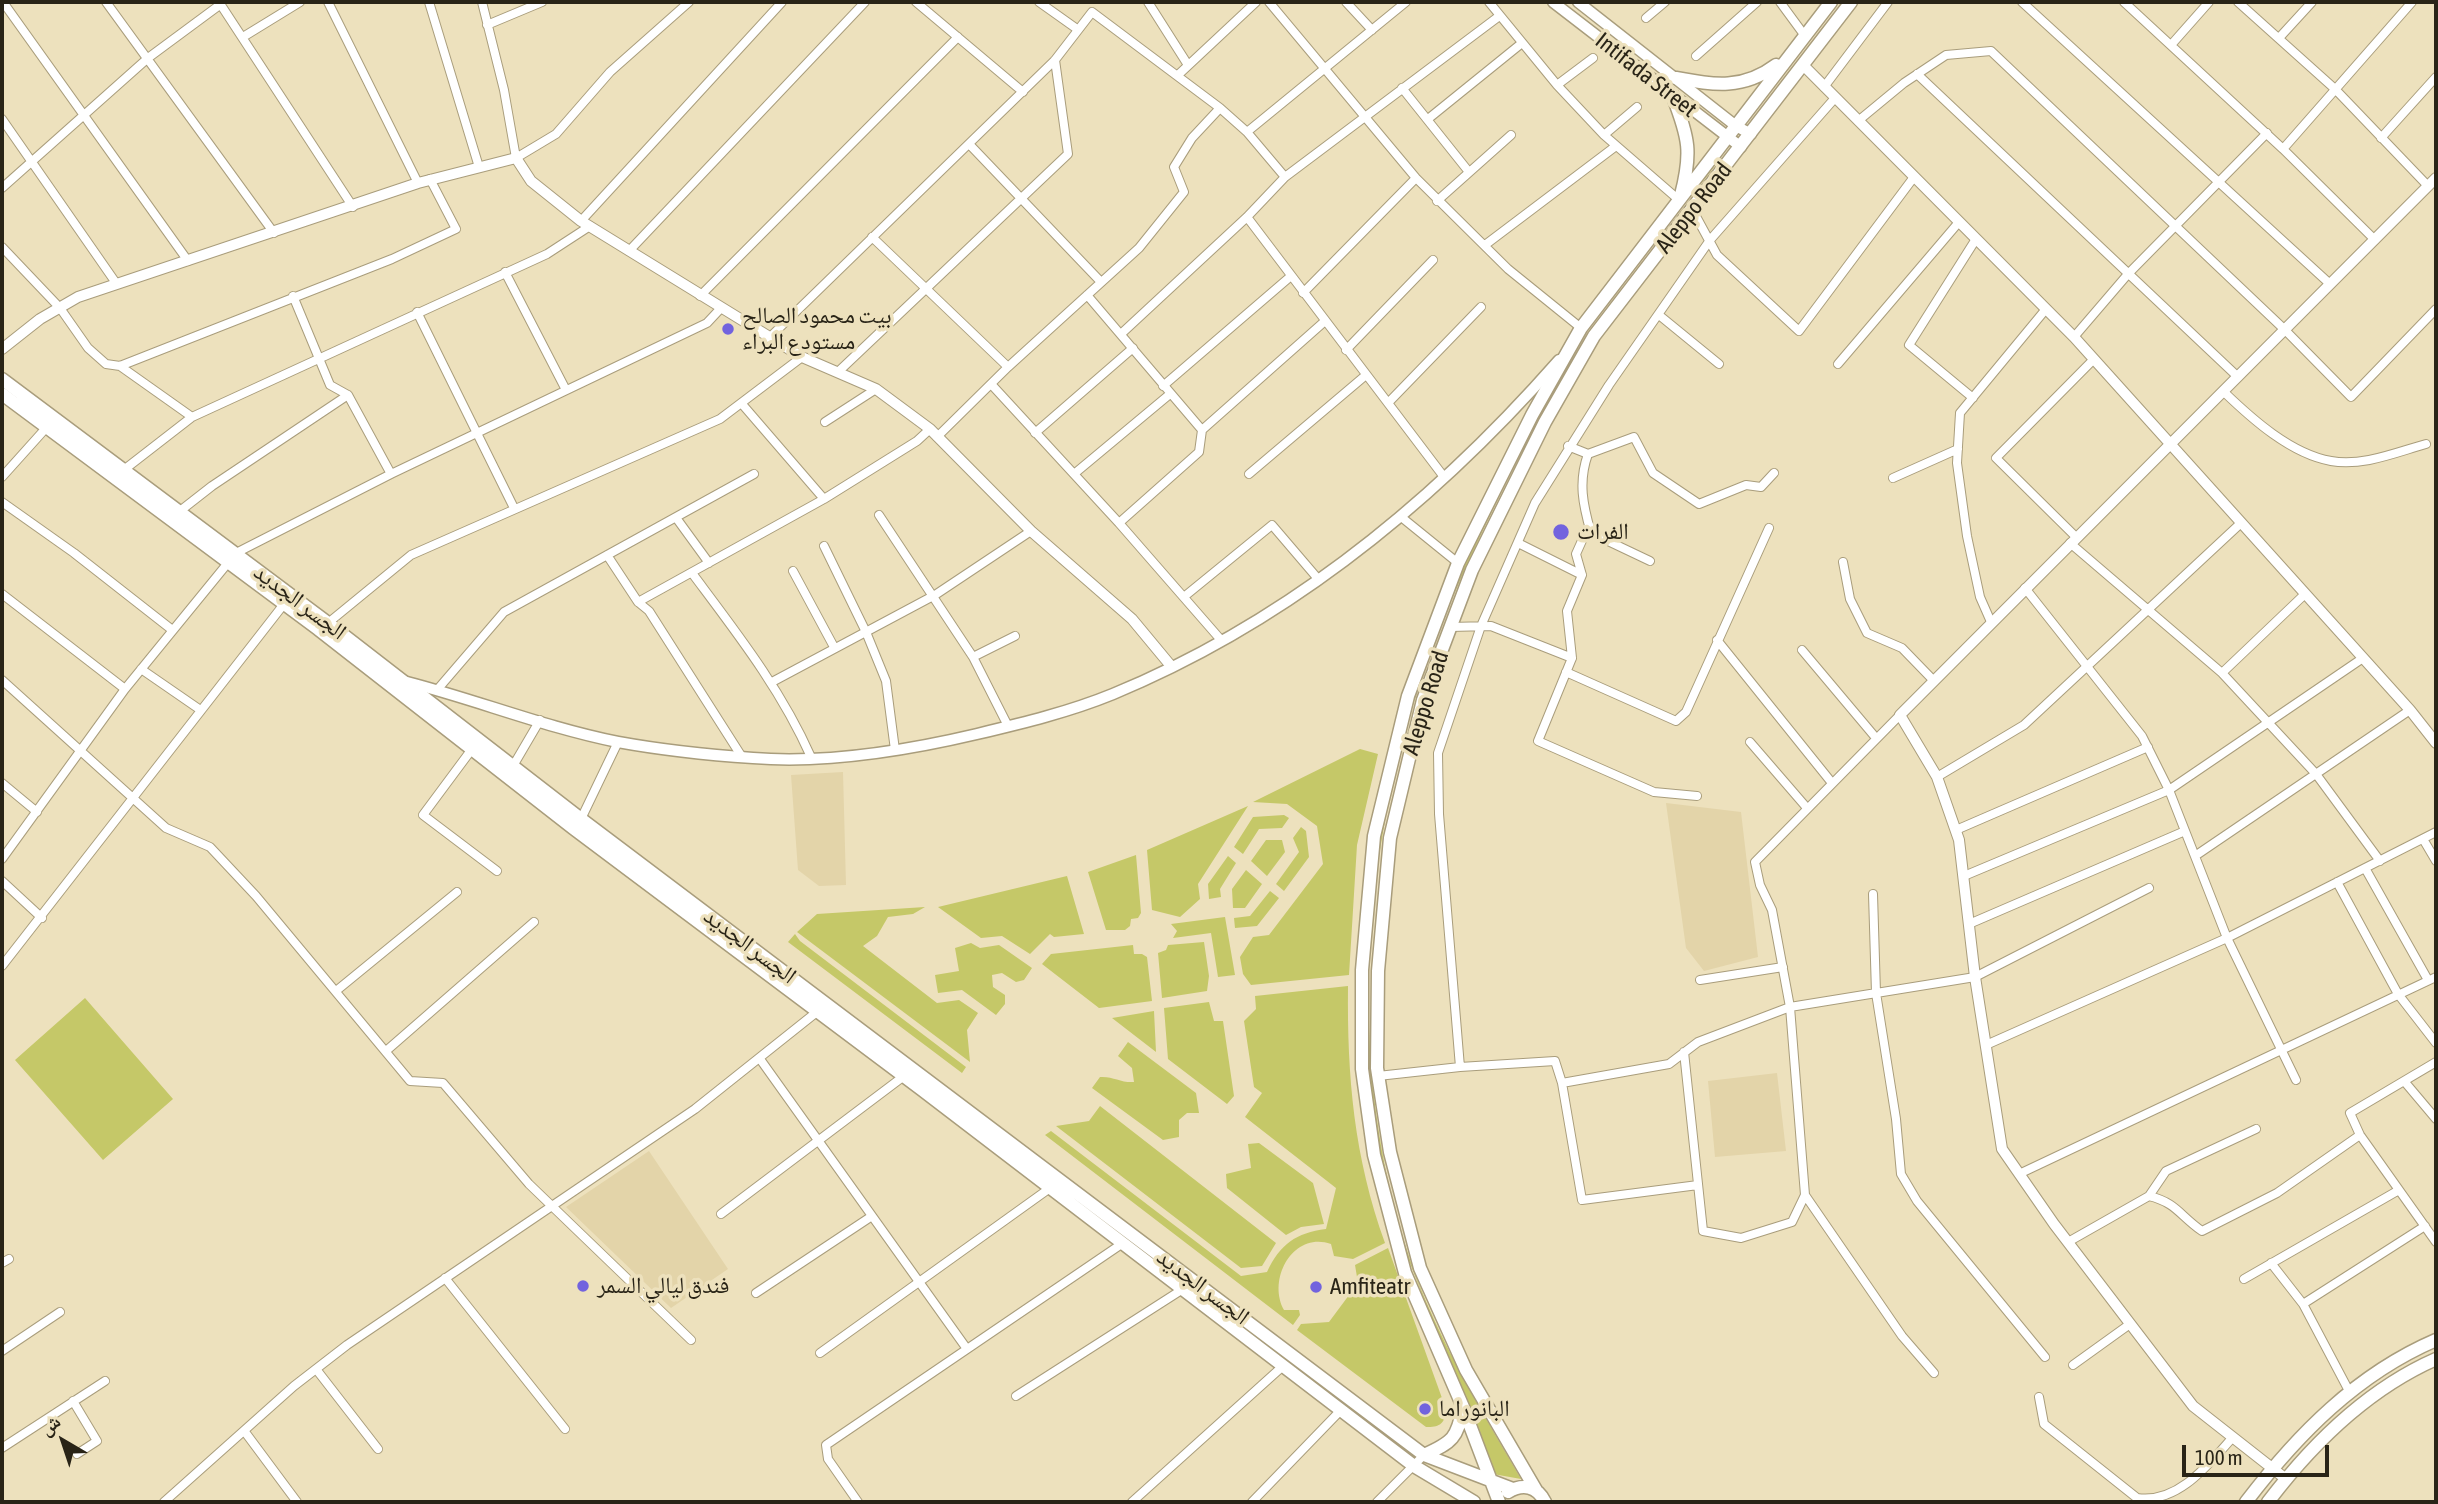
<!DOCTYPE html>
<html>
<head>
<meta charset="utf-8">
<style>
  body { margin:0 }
  #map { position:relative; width:2438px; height:1504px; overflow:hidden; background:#ede1bd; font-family:"Asap Condensed","Noto Naskh Arabic",sans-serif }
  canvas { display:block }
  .frame { position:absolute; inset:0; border:4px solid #292417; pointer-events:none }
  .north { position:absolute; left:28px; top:1406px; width:70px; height:70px; -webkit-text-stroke:5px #ede1bd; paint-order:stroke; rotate:321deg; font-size:19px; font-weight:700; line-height:28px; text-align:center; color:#292417 }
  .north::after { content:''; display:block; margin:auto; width:24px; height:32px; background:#292417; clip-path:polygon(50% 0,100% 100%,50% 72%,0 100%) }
  .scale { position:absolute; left:2182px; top:1445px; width:147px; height:32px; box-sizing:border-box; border:4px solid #292417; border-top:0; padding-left:9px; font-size:21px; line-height:24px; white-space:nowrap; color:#292417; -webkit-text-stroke:5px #ede1bd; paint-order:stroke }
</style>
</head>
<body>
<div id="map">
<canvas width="2438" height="1504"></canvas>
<div class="frame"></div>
<div class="north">ش</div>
<div class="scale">100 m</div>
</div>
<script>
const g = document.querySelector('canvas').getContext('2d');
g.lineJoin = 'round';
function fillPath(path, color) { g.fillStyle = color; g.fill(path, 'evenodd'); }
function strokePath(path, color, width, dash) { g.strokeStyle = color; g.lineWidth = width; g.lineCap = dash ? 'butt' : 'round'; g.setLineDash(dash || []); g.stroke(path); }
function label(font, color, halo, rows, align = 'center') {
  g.font = font + ' "Asap Condensed","Noto Naskh Arabic",sans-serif'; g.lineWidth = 7; g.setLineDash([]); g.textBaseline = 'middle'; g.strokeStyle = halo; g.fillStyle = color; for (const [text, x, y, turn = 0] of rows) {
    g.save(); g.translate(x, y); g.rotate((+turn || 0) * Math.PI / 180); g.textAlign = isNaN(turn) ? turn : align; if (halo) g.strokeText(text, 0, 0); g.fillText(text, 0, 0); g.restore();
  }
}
fillPath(new Path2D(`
  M 843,772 L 846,885 L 819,886 L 798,870 L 791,775 Z
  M 1666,803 L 1741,812 L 1758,957 L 1704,971 L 1686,948 Z
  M 1777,1073 L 1786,1151 L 1715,1157 L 1708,1081 Z
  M 649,1151 L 728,1269 L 671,1308 L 566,1207 Z`), '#e3d4a9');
fillPath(new Path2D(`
  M 1725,148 C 1716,168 1696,189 1682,207 C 1644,256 1601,305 1569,359 C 1545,399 1527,441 1506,483 C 1475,546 1445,609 1422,677 C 1356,875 1345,1103 1425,1299 C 1451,1361 1487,1420 1521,1479 L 1493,1474 L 1406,1253 L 1375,1130 L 1368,1081 L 1368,971 L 1380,829 L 1413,695 L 1451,591 L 1569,353 Z
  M 1360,749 L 1378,754 L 1357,845 L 1349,975 L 1251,985 L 1243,974 L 1240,957 L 1253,937 L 1269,935 L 1323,864 L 1317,826 L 1287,804 L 1253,802 Z
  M 1248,806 L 1198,884 L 1200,899 L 1180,917 L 1152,910 L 1147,850 Z
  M 1284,815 L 1289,818 L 1282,828 L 1259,829 L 1243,854 L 1234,847 L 1253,817 Z
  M 1301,827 L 1306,831 L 1309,857 L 1284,891 L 1276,884 L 1299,852 L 1293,838 Z
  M 1266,840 L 1282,840 L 1285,852 L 1267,876 L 1251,861 Z
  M 1136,855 L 1141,913 L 1138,918 L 1131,919 L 1130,926 L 1125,930 L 1106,930 L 1088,872 Z
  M 1228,856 L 1236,863 L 1220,889 L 1221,897 L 1209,899 L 1208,884 Z
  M 1246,870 L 1262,884 L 1245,908 L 1233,908 L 1232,889 Z
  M 1067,876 L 1084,934 L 1054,937 L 1050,934 L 1030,954 L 1002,936 L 981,938 L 938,907 Z
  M 1270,891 L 1279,898 L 1257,926 L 1235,928 L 1234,918 L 1250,916 Z
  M 925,907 L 913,914 L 888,917 L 877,936 L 863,946 L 937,1003 L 959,1000 L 978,1013 L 967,1030 L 970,1062 L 797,932 L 817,914 Z
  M 1225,917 L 1235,975 L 1218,977 L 1211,933 L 1173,938 L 1177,931 L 1171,924 Z
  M 795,934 L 800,941 L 966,1067 L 962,1073 L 788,942 Z
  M 1204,942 L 1209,976 L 1207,991 L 1162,998 L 1158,953 L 1166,950 L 1168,945 Z
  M 971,943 L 980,948 L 999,945 L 1032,968 L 1024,980 L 1016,982 L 1002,973 L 992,975 L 993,987 L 1005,995 L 1005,1004 L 996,1015 L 962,990 L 938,993 L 935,975 L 959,971 L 955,948 Z
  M 1133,945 L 1134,954 L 1142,954 L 1147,957 L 1152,1001 L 1099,1008 L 1042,964 L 1051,954 Z
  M 1348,986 C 1347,1077 1354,1157 1385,1243 L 1353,1259 L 1334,1256 L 1331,1244 C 1293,1231 1267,1279 1284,1310 L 1299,1310 L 1300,1315 L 1293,1325 L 1045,1135 L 1051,1131 L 1241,1276 L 1267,1272 C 1280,1244 1296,1233 1326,1229 L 1336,1188 L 1245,1117 L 1262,1093 L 1254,1087 L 1244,1021 L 1256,1009 L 1255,996 Z
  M 85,998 L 173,1099 L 103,1160 L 15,1060 Z
  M 1209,1002 L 1214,1021 L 1223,1021 L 1234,1096 L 1227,1104 L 1168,1059 L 1164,1008 Z
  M 1154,1011 L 1156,1052 L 1112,1018 Z
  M 1128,1042 L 1196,1093 L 1199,1113 L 1187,1113 L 1179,1120 L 1179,1137 L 1163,1140 L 1092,1088 L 1100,1077 C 1113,1076 1121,1083 1134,1082 L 1132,1068 L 1118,1056 Z
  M 1100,1106 L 1276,1243 L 1262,1266 L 1241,1268 L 1056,1126 L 1089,1121 Z
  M 1259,1143 L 1313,1183 L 1324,1224 L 1301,1227 L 1286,1235 L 1227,1188 L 1226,1174 L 1251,1168 L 1248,1144 Z
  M 1388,1248 L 1447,1412 C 1443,1425 1439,1427 1426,1427 L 1297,1330 L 1301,1324 L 1329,1322 L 1358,1283 L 1355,1265 Z`), '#c5c868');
const minor = new Path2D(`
  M 3,2 L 188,261
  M 106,2 L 274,233
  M 219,2 L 353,207
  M 328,2 L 418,183
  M 429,2 L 479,167
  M 482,2 L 504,90 L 516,158 L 556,134 L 610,72 L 689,2
  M 916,2 L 1023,92
  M 1039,2 L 1077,29
  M 1148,2 L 1188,65
  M 1269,2 L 1416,178 L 1508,269 L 1581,328
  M 1346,2 L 1372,30
  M 1489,2 L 1557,85 L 1604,135 L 1679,200
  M 1780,2 L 1805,36
  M 2022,2 L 2330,284
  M 2124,2 L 2283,149 L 2375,240
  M 2238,2 L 2335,89 L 2428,186
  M 1646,18 L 1665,2
  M 487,25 L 542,2
  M 243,37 L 300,2
  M 2279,38 L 2312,2
  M 2171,45 L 2209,2
  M 1696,56 L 1757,2
  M 1917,74 L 2238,377
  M 1178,75 L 1256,2
  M 1557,85 L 1593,58
  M 1824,87 L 1888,2
  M 1402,88 L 1469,172
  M 2,119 L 116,283
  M 1428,119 L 1522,43
  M 1858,121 L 1904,83 L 1946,55 L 1991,51 L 2285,330 L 2351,397 L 2436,309
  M 1247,132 L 1406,2
  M 1604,135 L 1637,107
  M 2381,138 L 2436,77
  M 970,145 L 1101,282
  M 2283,149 L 2412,2
  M 2,188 L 148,58 L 221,4
  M 1437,201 L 1511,135
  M 1692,209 L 1717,255 L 1799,331 L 1914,177
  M 1247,217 L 1444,477
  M 581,221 L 782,2
  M 872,237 L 1008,367
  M 1485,245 L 1616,146
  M 2,247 L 60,308 L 88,348 L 106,364 L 120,366 L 392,259 L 456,229 L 430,179
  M 629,251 L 865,2
  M 505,272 L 566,390
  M 1303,293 L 1416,178
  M 1087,295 L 1202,430 L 1199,452 L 1119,523
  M 293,296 L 330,385 L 348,395
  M 700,296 L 958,37
  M 417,312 L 514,508
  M 1659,315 L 1719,364
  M 1122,333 L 1247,217 L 1285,177 L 1498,17
  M 2074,337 L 2128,274 L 2267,133
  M 769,338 L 1055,60 L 1092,12 L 1220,108 L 1247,132 L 1285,177
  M 1346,350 L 1433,260
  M 1838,364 L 1959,222
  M 120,366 L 192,417
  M 838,372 L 1068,154 L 1055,60
  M 991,384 L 1119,523 L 1221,640
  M 1163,386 L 1291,276
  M 2224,392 C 2252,419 2291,454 2331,461 C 2362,467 2397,452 2426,444
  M 1973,398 L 1909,345 L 1976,239
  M 1388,403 L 1481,307
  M 742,404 L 824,499
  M 825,422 L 876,389
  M 1202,430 L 1325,321
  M 1035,433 L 1133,348
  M 937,437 L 1008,367 L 1139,248 L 1184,192 L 1174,167 L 1192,138 L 1220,108
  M 1568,446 L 1588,454 C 1578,482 1583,505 1591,533 L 1650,561
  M 1588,454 L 1634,437 L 1653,473 L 1699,504 L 1746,485 L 1761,487 L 1774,473
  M 125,469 L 192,417 L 547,254 L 590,226
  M 1074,474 L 1170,394
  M 1249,474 L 1366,375
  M 2,477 L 46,428
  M 1893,478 L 1958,449
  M 2,502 L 74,553 L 171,629
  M 180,511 L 212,486 L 348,395 L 391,474
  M 879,515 L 973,657 L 1008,726
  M 1400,516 L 1458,563
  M 677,519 L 709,563
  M 2076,537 L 1996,458 L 2094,359
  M 1518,543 L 1582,575 L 1576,554 L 1589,525
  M 2070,543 L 2222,673 L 2316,774 L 2380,861
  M 824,546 L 866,632 L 886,681 L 895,750
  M 607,555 L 638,602 L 649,611 L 742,757
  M 1843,562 L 1850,599 L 1867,633 L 1902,648 L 1934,681
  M 793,571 L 834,647
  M 692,573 C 736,632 781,689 811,757
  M 2025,588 L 2142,736 L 2169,790 L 2227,938 L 2296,1080
  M 2,594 L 125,689
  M 1185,596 L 1272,525 L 1319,580
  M 638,602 L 824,499 L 917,441 L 930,429
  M 1991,622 L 1980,597 L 1967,536 L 1957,463 L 1960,413 L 2046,309
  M 328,623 L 411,555 L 720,419 L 802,357
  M 1450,627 L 1491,626 L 1572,658 L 1538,741 L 1654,792 L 1697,796
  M 1717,640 L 1832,783
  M 1802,650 L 1876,738
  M 973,657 L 1015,636
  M 1572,658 L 1567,611 L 1582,575
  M 141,669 L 199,709
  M 1566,672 L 1676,721 L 1686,712 L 1769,528
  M 2222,673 L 2305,594
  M 2,680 L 166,828 L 210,847 L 256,896 L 410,1081 L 443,1083 L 529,1184 L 691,1340
  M 772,682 L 935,595 L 1031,531
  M 437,690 L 504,612 L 754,474
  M 1900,715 L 1755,862 L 1760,885 L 1772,910 L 1790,1007 L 1975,977 L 2149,888
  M 1750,742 L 1807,808
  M 472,749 L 423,815 L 497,871
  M 513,766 L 540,720
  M 1937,777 L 2024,725 L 2241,523
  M 2,783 L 37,812
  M 581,819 L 618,742
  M 1956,830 L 2148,747
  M 2423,839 L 2436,861
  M 2195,856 L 2410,710
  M 2,859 L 125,689 L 236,553 L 391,474 L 707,323 L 721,308
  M 2365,868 L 2428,980
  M 1964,876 L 2169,790 L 2363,658
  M 2,881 L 42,918
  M 2337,882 L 2398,994 L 2436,1043
  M 1873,894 L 1876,993 L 1896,1119 L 1901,1174 L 1917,1201 L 2045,1357
  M 1969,924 L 2185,831
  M 2,966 L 284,604
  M 1700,980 L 1783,967
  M 336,991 L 457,892
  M 1986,1045 L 2227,938 L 2436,832
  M 386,1051 L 534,922
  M 1684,1052 L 1703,1231 L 1741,1238 L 1792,1222 L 1805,1195
  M 760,1059 L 967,1349
  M 2436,1062 L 2350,1113 L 2360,1135 L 2436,1242
  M 1460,1067 L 1439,814 L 1438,753 L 1481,626 L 1535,503 L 1609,385 L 1710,240 L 1835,98
  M 1378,1076 L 1460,1067 L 1555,1061 L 1562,1083 L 1582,1200 L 1698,1185
  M 2404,1081 L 2436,1119
  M 1562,1083 L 1669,1064 L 1698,1042 L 1790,1007 L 1805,1195 L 1902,1336 L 1934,1373
  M 2019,1174 L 2436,977
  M 2149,1196 C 2177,1203 2179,1215 2202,1231 L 2277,1193 L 2360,1135
  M 721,1214 L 904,1076
  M 2068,1242 L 2149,1196 L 2166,1171 L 2256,1129
  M 2,1263 L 9,1259
  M 2271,1263 L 2303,1304 L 2349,1391
  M 445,1278 L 565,1429
  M 2244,1279 L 2399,1190
  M 756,1293 L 872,1216
  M 2303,1304 L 2425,1226
  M 2,1351 L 60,1312
  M 820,1353 L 1050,1188
  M 2073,1365 L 2130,1324
  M 316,1369 L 378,1449
  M 1016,1396 L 1183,1289
  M 2039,1397 L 2044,1424 L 2137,1498 C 2178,1504 2208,1465 2233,1437
  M 73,1401 L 97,1441 L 77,1454
  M 245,1432 L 297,1502
  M 2,1448 L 105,1381
  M 164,1502 L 294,1386 L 347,1345 L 695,1109 L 818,1011
  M 858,1502 L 828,1459 L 826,1445 L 1123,1243
  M 1132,1502 L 1283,1366
  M 1252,1502 L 1341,1410
  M 1377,1502 L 1424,1455`);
const tertiary = new Path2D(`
  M 1803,65 L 2074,337 L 2410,710 L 2436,743
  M 2,349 L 40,319 L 78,297 L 418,183 L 516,158 L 531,181 L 581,221 L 802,357 L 876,389 L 930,429 L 1031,531 L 1132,619 L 1171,666
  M 2286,1479 L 2193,1406 L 2054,1224 L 2002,1149 L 1975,977 L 1959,840 L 1937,777 L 1900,715 L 2436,178`);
const secondary = new Path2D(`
  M 1553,2 L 1741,147
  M 1578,2 L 1736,126 L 1751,134
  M 407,682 C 477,700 547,728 618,742 C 662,750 709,755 753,758 C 827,764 905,751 977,734 C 1023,723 1069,712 1113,694 C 1287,622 1436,500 1559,360`);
const primary = new Path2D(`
  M 1676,78 C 1715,85 1743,90 1776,65
  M 1673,97 C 1689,138 1692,153 1681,195
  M 2,379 L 328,623 L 581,819 L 1424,1455 L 1513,1489
  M 2,394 L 318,629 L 573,828 L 921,1089 L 1414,1466 L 1474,1502
  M 1424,1455 C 1453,1442 1457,1438 1463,1408
  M 1536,1490 L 1466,1370 L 1420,1268 L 1390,1152 L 1377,1068 L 1378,971 L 1390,838 L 1423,700 L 1472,570 L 1545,422 L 1594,336 L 1851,2
  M 1508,1492 C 1523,1483 1537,1486 1545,1502
  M 1499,1502 L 1463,1407 L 1405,1273 L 1374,1155 L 1362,1069 L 1362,970 L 1374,836 L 1408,696 L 1458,563 L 1532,415 L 1581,328 L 1831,2
  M 2246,1502 C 2298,1434 2357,1374 2436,1340
  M 2268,1502 C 2312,1444 2368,1389 2436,1359`);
strokePath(minor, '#a99d7c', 10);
strokePath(tertiary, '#a99d7c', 12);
strokePath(secondary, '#a99d7c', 13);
strokePath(primary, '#a99d7c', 15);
strokePath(minor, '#fff', 8);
strokePath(tertiary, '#fff', 10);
strokePath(secondary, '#fff', 10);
strokePath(primary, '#fff', 12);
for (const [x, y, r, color] of [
  [728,329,7,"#7263de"],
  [1561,532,9,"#7263de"],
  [583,1286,7,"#7263de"],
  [1316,1287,7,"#7263de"],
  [1425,1409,7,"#7263de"]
]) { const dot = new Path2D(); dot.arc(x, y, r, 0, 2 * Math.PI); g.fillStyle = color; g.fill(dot); strokePath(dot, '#ede1bd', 2.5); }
label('23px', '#292417', '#ede1bd', [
  ["Intifada Street",1646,75,38],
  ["Aleppo Road",1694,208,-52],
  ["الجسر الجديد",300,602,37],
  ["Aleppo Road",1426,703,-73],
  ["الجسر الجديد",750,946,37],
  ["الجسر الجديد",1203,1287,37]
]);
label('23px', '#292417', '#ede1bd', [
  ["بيت محمود الصالح",742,316],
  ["مستودع البراء",742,342],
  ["الفرات",1577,532],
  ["فندق ليالي السمر",597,1286],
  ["Amfiteatr",1330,1287],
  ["البانوراما",1439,1409]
], 'left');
</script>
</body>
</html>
